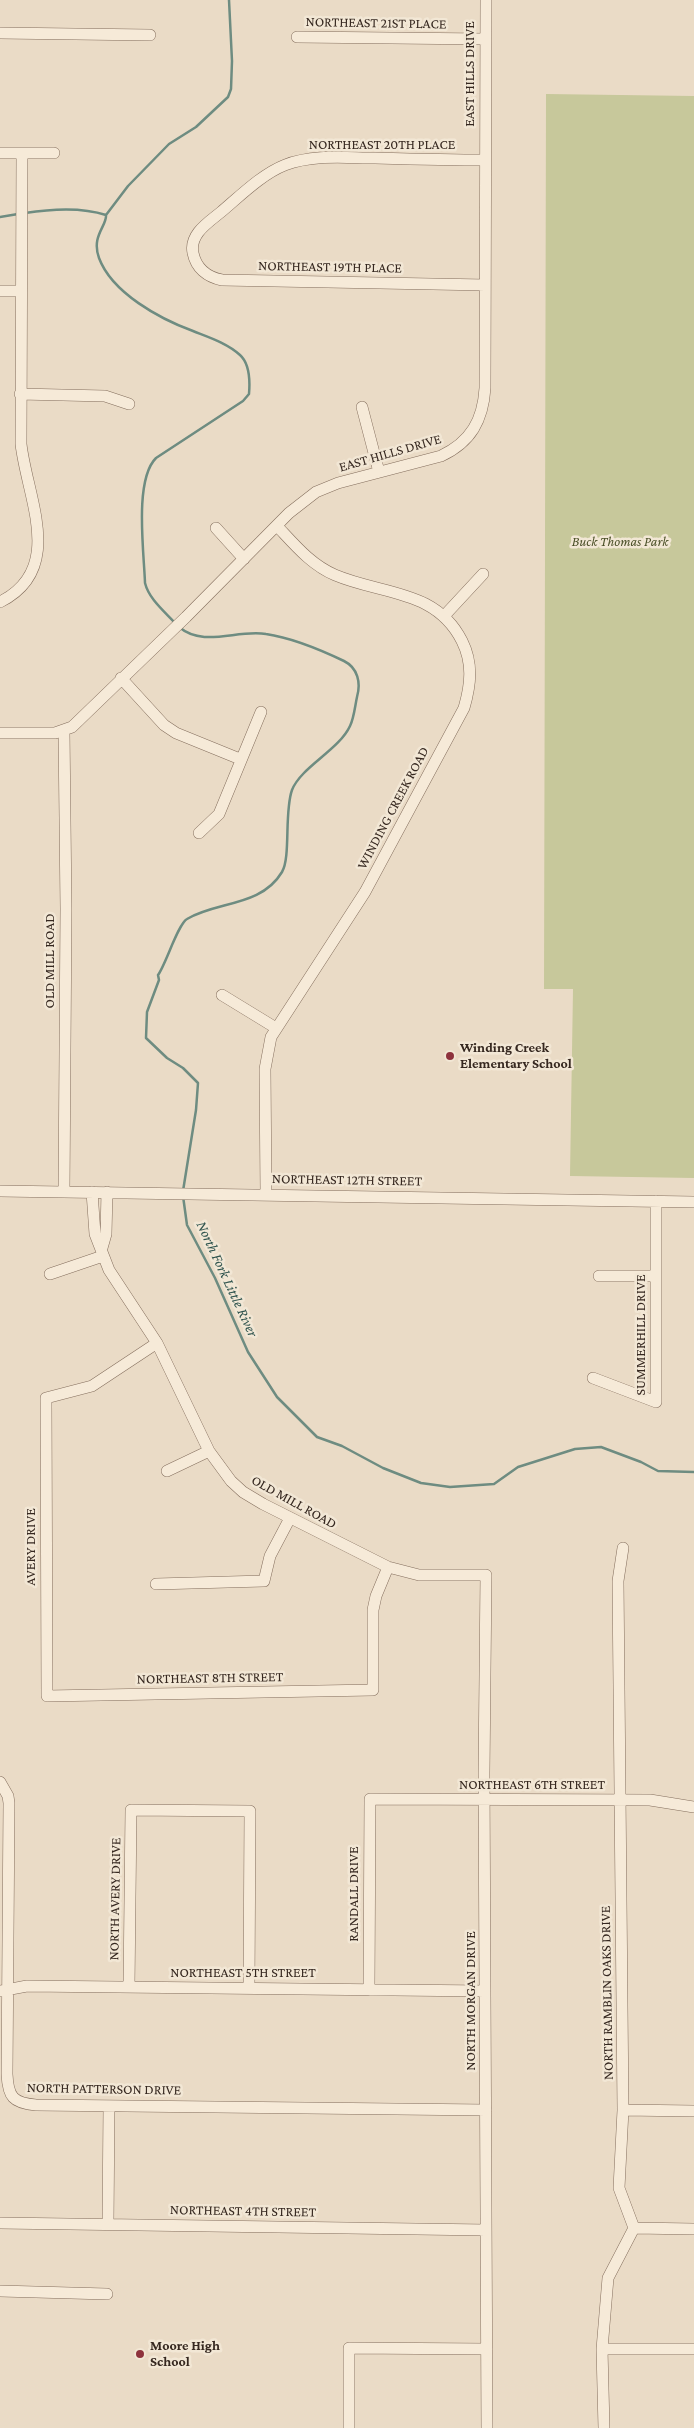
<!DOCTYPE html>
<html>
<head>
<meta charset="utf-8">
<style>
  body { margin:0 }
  canvas { display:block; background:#eadbc6 }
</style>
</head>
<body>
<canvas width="694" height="2428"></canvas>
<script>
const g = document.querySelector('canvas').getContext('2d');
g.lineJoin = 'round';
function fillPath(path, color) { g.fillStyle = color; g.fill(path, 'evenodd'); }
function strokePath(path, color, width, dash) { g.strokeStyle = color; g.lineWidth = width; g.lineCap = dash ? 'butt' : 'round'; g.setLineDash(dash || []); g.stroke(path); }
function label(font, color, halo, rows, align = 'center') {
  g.font = font + ' "Crimson Pro",serif'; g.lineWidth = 5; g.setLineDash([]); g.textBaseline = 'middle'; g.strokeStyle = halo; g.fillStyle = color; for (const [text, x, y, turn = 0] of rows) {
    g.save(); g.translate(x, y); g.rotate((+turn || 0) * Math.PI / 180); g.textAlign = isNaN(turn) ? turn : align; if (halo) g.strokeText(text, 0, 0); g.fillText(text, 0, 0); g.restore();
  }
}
fillPath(new Path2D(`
  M 546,94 L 694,96 L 694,1178 L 570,1176 L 573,989 L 544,989 Z`), '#c7c89b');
strokePath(new Path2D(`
  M 25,213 C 50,209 82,207 106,215
  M 0,217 L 18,214
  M 175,623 C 164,611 149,599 145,583 C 144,552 134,480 156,458 L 243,401 L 249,394 C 250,382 250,364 240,355 C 227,343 208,337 193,331 C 160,319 112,293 99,258 C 91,236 107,226 106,215 L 128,186 L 169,144 L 196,127 L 228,97 L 231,89 L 232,61 L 229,0
  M 179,627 C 204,648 237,629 266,634 C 293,638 321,650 344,661 C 358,668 361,683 357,697 C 355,706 354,718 350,726 C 339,750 301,767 292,790 C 284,812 291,857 282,872 C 261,907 217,901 187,919 C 178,924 166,964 158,975 L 159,980 L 147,1012 L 146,1038 L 167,1058 L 183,1068 L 198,1083 L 196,1110 L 183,1191
  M 183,1196 L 187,1225 L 215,1278 L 248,1352 L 277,1397 L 317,1437 L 342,1446 L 383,1468 L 421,1483 L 450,1487 L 494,1484 L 518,1467 L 575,1449 L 601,1447 L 641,1462 L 658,1471 L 694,1472`), '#6e8c81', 2.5);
const minor = new Path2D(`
  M 0,33 L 150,35
  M 297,37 L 485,39
  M 0,153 L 54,153
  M 485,285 L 222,280 C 207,277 196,268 193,253 C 189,234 209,222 221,212 C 240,196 262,174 285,165 C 314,154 346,158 375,158 C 412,159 449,160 485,160
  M 0,291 L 20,291
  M 20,394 L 105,396 L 129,404
  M 362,407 L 379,472
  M 216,528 L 244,559
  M 0,602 C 66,569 27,498 21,444 L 22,153
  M 445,615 L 483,574
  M 121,678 L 164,725 L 176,733 L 240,759
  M 64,731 L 66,909 L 64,1192
  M 0,733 L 55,733 L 72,727 L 186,617 L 289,513 L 316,492 L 338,483 L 441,456 C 471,442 483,420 485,388 L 486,0
  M 199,833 L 219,814 L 261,712
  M 222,995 L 276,1028
  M 0,1191 L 694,1202
  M 92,1192 L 95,1234 L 109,1270 L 157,1343 L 209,1451 L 231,1481 L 243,1492 L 263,1504 L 388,1567 L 419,1575 L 486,1575 L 484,1773 L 487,2428
  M 266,1194 L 265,1069 L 271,1037 L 365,892 L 464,708 C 471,684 473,663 462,641 C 436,589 382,595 335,575 C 311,565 294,544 277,526
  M 102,1248 L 106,1234 L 107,1192
  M 50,1274 L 103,1256
  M 599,1276 L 656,1276
  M 157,1343 L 92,1386 L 46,1398 L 47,1696 L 373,1690 L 373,1610 L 376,1596 L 388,1567
  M 593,1378 L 656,1402 L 656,1201
  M 167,1471 L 209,1451
  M 156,1584 L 264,1581 L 270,1556 L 290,1518
  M 0,1782 L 8,1796 L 9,1803 L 7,2074 C 8,2097 13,2103 36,2105 L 486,2110
  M 129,1987 L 131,1810 L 250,1811 L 249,1988
  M 369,1990 L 370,1799 L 650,1800 L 694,1807
  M 0,1991 L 27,1986 L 485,1991
  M 623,2110 L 694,2111
  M 0,2223 L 486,2230
  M 108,2224 L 109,2106
  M 634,2228 L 694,2229
  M 0,2291 L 107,2294
  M 602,2349 L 694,2349
  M 349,2428 L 349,2348 L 487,2349
  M 604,2428 L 602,2349 L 608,2278 L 634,2228 L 619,2188 L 623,2110 L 618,1581 L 623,1548`);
strokePath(minor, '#846e5d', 12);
strokePath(minor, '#f6ead8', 11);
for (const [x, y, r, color] of [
  [450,1056,5,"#8e323d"],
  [140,2354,5,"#8e323d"]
]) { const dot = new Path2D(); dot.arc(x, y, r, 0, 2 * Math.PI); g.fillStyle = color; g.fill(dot); strokePath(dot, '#f2e7d5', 2); }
label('14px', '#362820', '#f2e7d5', [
  ["NORTHEAST 21ST PLACE",376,23,1],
  ["EAST HILLS DRIVE",470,74,-90],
  ["NORTHEAST 20TH PLACE",382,145],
  ["NORTHEAST 19TH PLACE",330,267,1],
  ["EAST HILLS DRIVE",390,453,-16],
  ["WINDING CREEK ROAD",393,808,-62],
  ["OLD MILL ROAD",50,961,-90],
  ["NORTHEAST 12TH STREET",347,1180,1],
  ["SUMMERHILL DRIVE",641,1335,-90],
  ["OLD MILL ROAD",294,1502,29],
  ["AVERY DRIVE",31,1547,-90],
  ["NORTHEAST 8TH STREET",210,1678,-1],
  ["NORTHEAST 6TH STREET",532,1785],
  ["RANDALL DRIVE",354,1894,-90],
  ["NORTH AVERY DRIVE",115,1899,-89],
  ["NORTHEAST 5TH STREET",243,1973],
  ["NORTH RAMBLIN OAKS DRIVE",607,1993,-91],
  ["NORTH MORGAN DRIVE",471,2001,-90],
  ["NORTH PATTERSON DRIVE",104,2089,1],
  ["NORTHEAST 4TH STREET",243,2211,1]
]);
label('italic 14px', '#4b5028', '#f2e7d5', [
  ["Buck Thomas Park",620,542]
]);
label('bold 14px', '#362820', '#f2e7d5', [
  ["Winding Creek",460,1048],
  ["Elementary School",460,1064],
  ["Moore High",150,2346],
  ["School",150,2362]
], 'left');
label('italic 15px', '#30544e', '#f2e7d5', [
  ["North Fork Little River",227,1279,65]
]);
</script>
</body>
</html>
